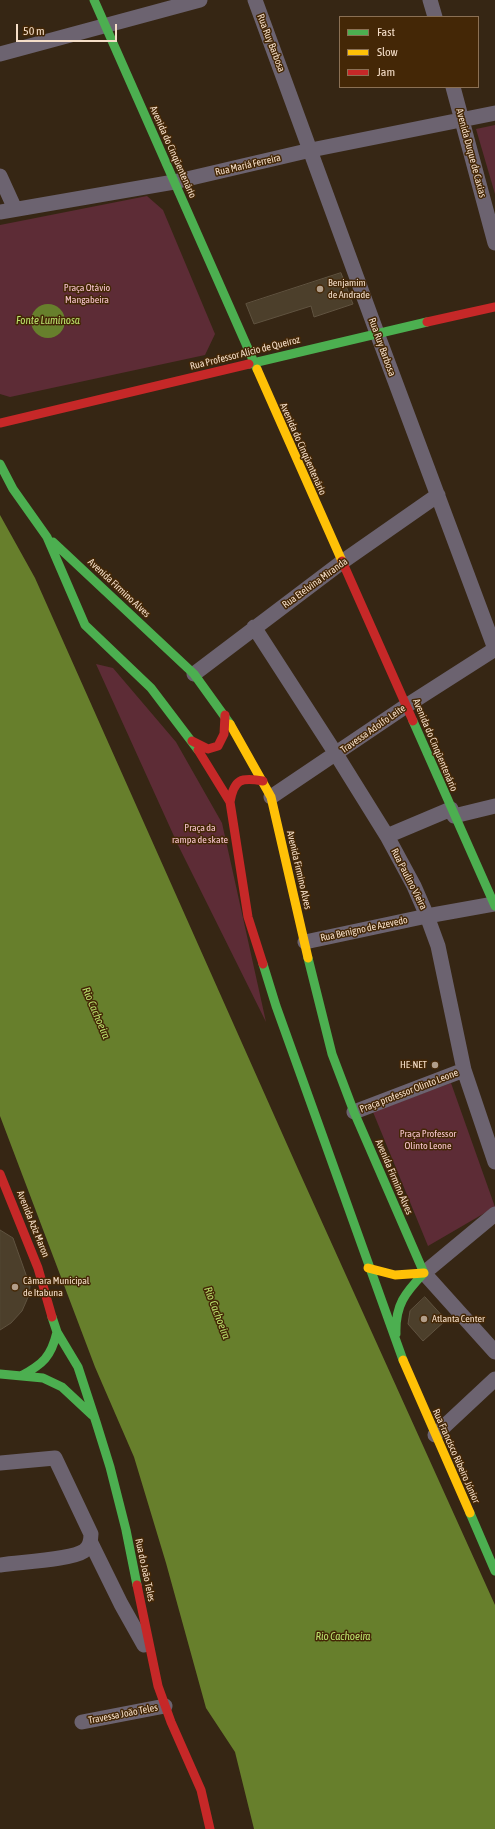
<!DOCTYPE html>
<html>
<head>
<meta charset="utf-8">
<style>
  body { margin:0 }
  #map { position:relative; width:495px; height:1829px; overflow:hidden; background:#362614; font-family:"Asap Condensed",sans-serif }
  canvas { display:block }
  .legend { position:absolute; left:339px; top:16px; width:140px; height:72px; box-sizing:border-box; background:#442706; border:1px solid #8b7054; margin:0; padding:5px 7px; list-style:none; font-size:12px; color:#f5dec8 }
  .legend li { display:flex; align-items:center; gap:8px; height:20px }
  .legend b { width:20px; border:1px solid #8b7054 }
  .scale { position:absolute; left:16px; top:24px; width:101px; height:18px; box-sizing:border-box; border:2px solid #f5dec8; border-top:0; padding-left:5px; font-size:12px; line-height:14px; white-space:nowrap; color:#f5dec8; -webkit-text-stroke:3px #442706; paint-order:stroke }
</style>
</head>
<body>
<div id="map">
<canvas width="495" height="1829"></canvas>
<ul class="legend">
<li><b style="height:5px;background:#4caf50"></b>Fast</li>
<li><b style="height:5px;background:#ffc107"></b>Slow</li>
<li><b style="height:5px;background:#c62828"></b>Jam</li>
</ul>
<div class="scale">50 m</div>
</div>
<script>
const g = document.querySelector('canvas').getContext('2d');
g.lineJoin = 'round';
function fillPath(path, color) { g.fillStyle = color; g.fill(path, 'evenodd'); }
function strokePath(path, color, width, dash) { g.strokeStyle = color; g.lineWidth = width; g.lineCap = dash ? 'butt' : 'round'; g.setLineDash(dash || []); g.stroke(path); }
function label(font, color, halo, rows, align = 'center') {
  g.font = font + ' "Asap Condensed",sans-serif'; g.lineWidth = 3; g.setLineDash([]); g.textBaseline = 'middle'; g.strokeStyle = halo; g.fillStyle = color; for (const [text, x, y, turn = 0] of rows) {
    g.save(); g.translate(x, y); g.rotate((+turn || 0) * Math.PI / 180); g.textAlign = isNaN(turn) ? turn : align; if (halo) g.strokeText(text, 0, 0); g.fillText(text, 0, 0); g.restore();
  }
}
fillPath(new Path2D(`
  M 495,125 L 495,194 L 476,129 Z
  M 147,196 L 163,210 L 215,334 L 205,355 L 10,397 L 0,394 L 0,225 Z
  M 96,664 L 113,668 L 176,742 L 222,823 L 266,1022 L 178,845 Z
  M 451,1083 L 495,1207 L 428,1246 L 373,1112 Z`), '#5d2c36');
fillPath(new Path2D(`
  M31 321a17 17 0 1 1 34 0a17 17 0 1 1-34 0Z
  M 0,515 L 35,578 L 298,1169 L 495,1605 L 495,1829 L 254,1829 L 235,1752 L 206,1708 L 166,1563 L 134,1457 L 95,1367 L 0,1116 Z`), '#677f2c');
const building = new Path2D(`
  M 341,273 L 353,304 L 314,317 L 311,306 L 254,324 L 246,304 Z
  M 0,1230 L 13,1238 L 30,1286 L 29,1295 L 22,1311 L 11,1323 L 0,1330 Z
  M 425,1297 L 446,1320 L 423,1341 L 408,1324 L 410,1311 Z`);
fillPath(building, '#4c3f2b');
strokePath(building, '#605340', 1);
strokePath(new Path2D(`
  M 255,0 C 296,111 336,222 377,333 C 416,439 456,544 495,649 L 406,706 L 271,797
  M 430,0 L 435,17
  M 0,54 L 200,0
  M 453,87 L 495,243
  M 0,176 L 15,209
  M 0,212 L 174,182 L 311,150 L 495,113
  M 254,627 L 336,754 L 387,836 L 414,886 L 427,916 L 438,946 L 464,1070 L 495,1162
  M 194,674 L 342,562 L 438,495
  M 454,816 L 495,806
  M 387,836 L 451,809
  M 305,942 L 427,916 L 494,904
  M 354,1112 L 464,1070
  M 495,1214 L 424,1273 L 495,1352
  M 435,1435 L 495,1379
  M 0,1463 L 55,1458 L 91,1534 C 91,1541 90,1547 84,1551 C 71,1560 18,1562 0,1565
  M 91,1543 L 121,1604 L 144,1645
  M 82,1722 L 165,1706`), '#6c6370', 15);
strokePath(new Path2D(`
  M 94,0 L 257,369
  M 249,364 L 427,322
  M 0,464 L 13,489 L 47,537 L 85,625 L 151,688 L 198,750
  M 53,542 L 194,674 L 230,724
  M 413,721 L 495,906
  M 308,958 L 332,1054 L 354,1112 L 424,1273
  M 263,964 L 276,1006 L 403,1360
  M 52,1317 L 57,1332 L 78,1367 L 96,1422 L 110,1467 L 126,1530 L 137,1585
  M 396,1334 C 395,1305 405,1293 424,1273
  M 0,1374 L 43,1378 L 62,1387 L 92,1415
  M 21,1376 C 43,1364 51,1357 57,1332
  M 470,1513 L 495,1571`), '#4caf50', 9);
strokePath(new Path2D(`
  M 257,369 L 342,561
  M 230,724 L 271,797 L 308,958
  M 368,1268 L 395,1275 L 424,1273
  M 403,1360 L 470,1513`), '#ffc107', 9);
strokePath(new Path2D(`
  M 427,322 L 495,307
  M 0,423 L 249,364
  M 342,561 L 413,721
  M 192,741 L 208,749 L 218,746 L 224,734 L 225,715
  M 198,750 L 230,802 L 248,917 L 263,964
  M 230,802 C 234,779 241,777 263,781
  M 0,1174 L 38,1268 L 52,1317
  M 137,1585 L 158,1686 L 171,1722 L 201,1790 L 210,1829`), '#c62828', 9);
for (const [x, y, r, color] of [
  [320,289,4,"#b29e89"],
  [435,1065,4,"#b29e89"],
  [15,1287,4,"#b29e89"],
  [424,1319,4,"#b29e89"]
]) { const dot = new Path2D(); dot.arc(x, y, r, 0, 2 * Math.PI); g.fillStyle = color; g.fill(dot); strokePath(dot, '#442706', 1.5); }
label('10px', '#f5dec8', '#442706', [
  ["Rua Ruy Barbosa",271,43,69],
  ["Avenida do Cinqüentenário",173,152,66],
  ["Avenida Duque de Caxias",471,153,75],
  ["Rua Mariá Ferreira",248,165,-13],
  ["Rua Ruy Barbosa",382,347,70],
  ["Rua Professor Alício de Queiroz",245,353,-14],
  ["Avenida do Cinqüentenário",303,449,66],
  ["Rua Etelvina Miranda",315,583,-36],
  ["Avenida Firmino Alves",119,588,43],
  ["Travessa Adolfo Leite",373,729,-35],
  ["Avenida do Cinqüentenário",435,745,67],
  ["Avenida Firmino Alves",299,870,77],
  ["Rua Paulino Vieira",409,879,63],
  ["Rua Benigno de Azevedo",364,929,-12],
  ["Praça professor Olinto Leone",409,1091,-21],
  ["Avenida Firmino Alves",394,1177,67],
  ["Avenida Aziz Maron",33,1224,68],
  ["Rua Francisco Ribeiro Júnior",456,1456,66],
  ["Rua do João Teles",145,1570,78],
  ["Travessa João Teles",123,1714,-11]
]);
label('10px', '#f5dec8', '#442706', [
  ["Benjamim",328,283],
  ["de Andrade",328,295],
  ["HE-NET",427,1065,"right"],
  ["Câmara Municipal",23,1281],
  ["de Itabuna",23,1293],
  ["Atlanta Center",432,1319]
], 'left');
label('10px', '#f8c5cf', '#442706', [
  ["Praça Otávio",87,288],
  ["Mangabeira",87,300],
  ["Praça da",200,828],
  ["rampa de skate",200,840],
  ["Praça Professor",428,1134],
  ["Olinto Leone",428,1146]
]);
label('italic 11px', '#bbe26d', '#442706', [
  ["Fonte Luminosa",48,321],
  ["Rio Cachoeira",96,1013,67],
  ["Rio Cachoeira",217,1313,69],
  ["Rio Cachoeira",343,1637]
]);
</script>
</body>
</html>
